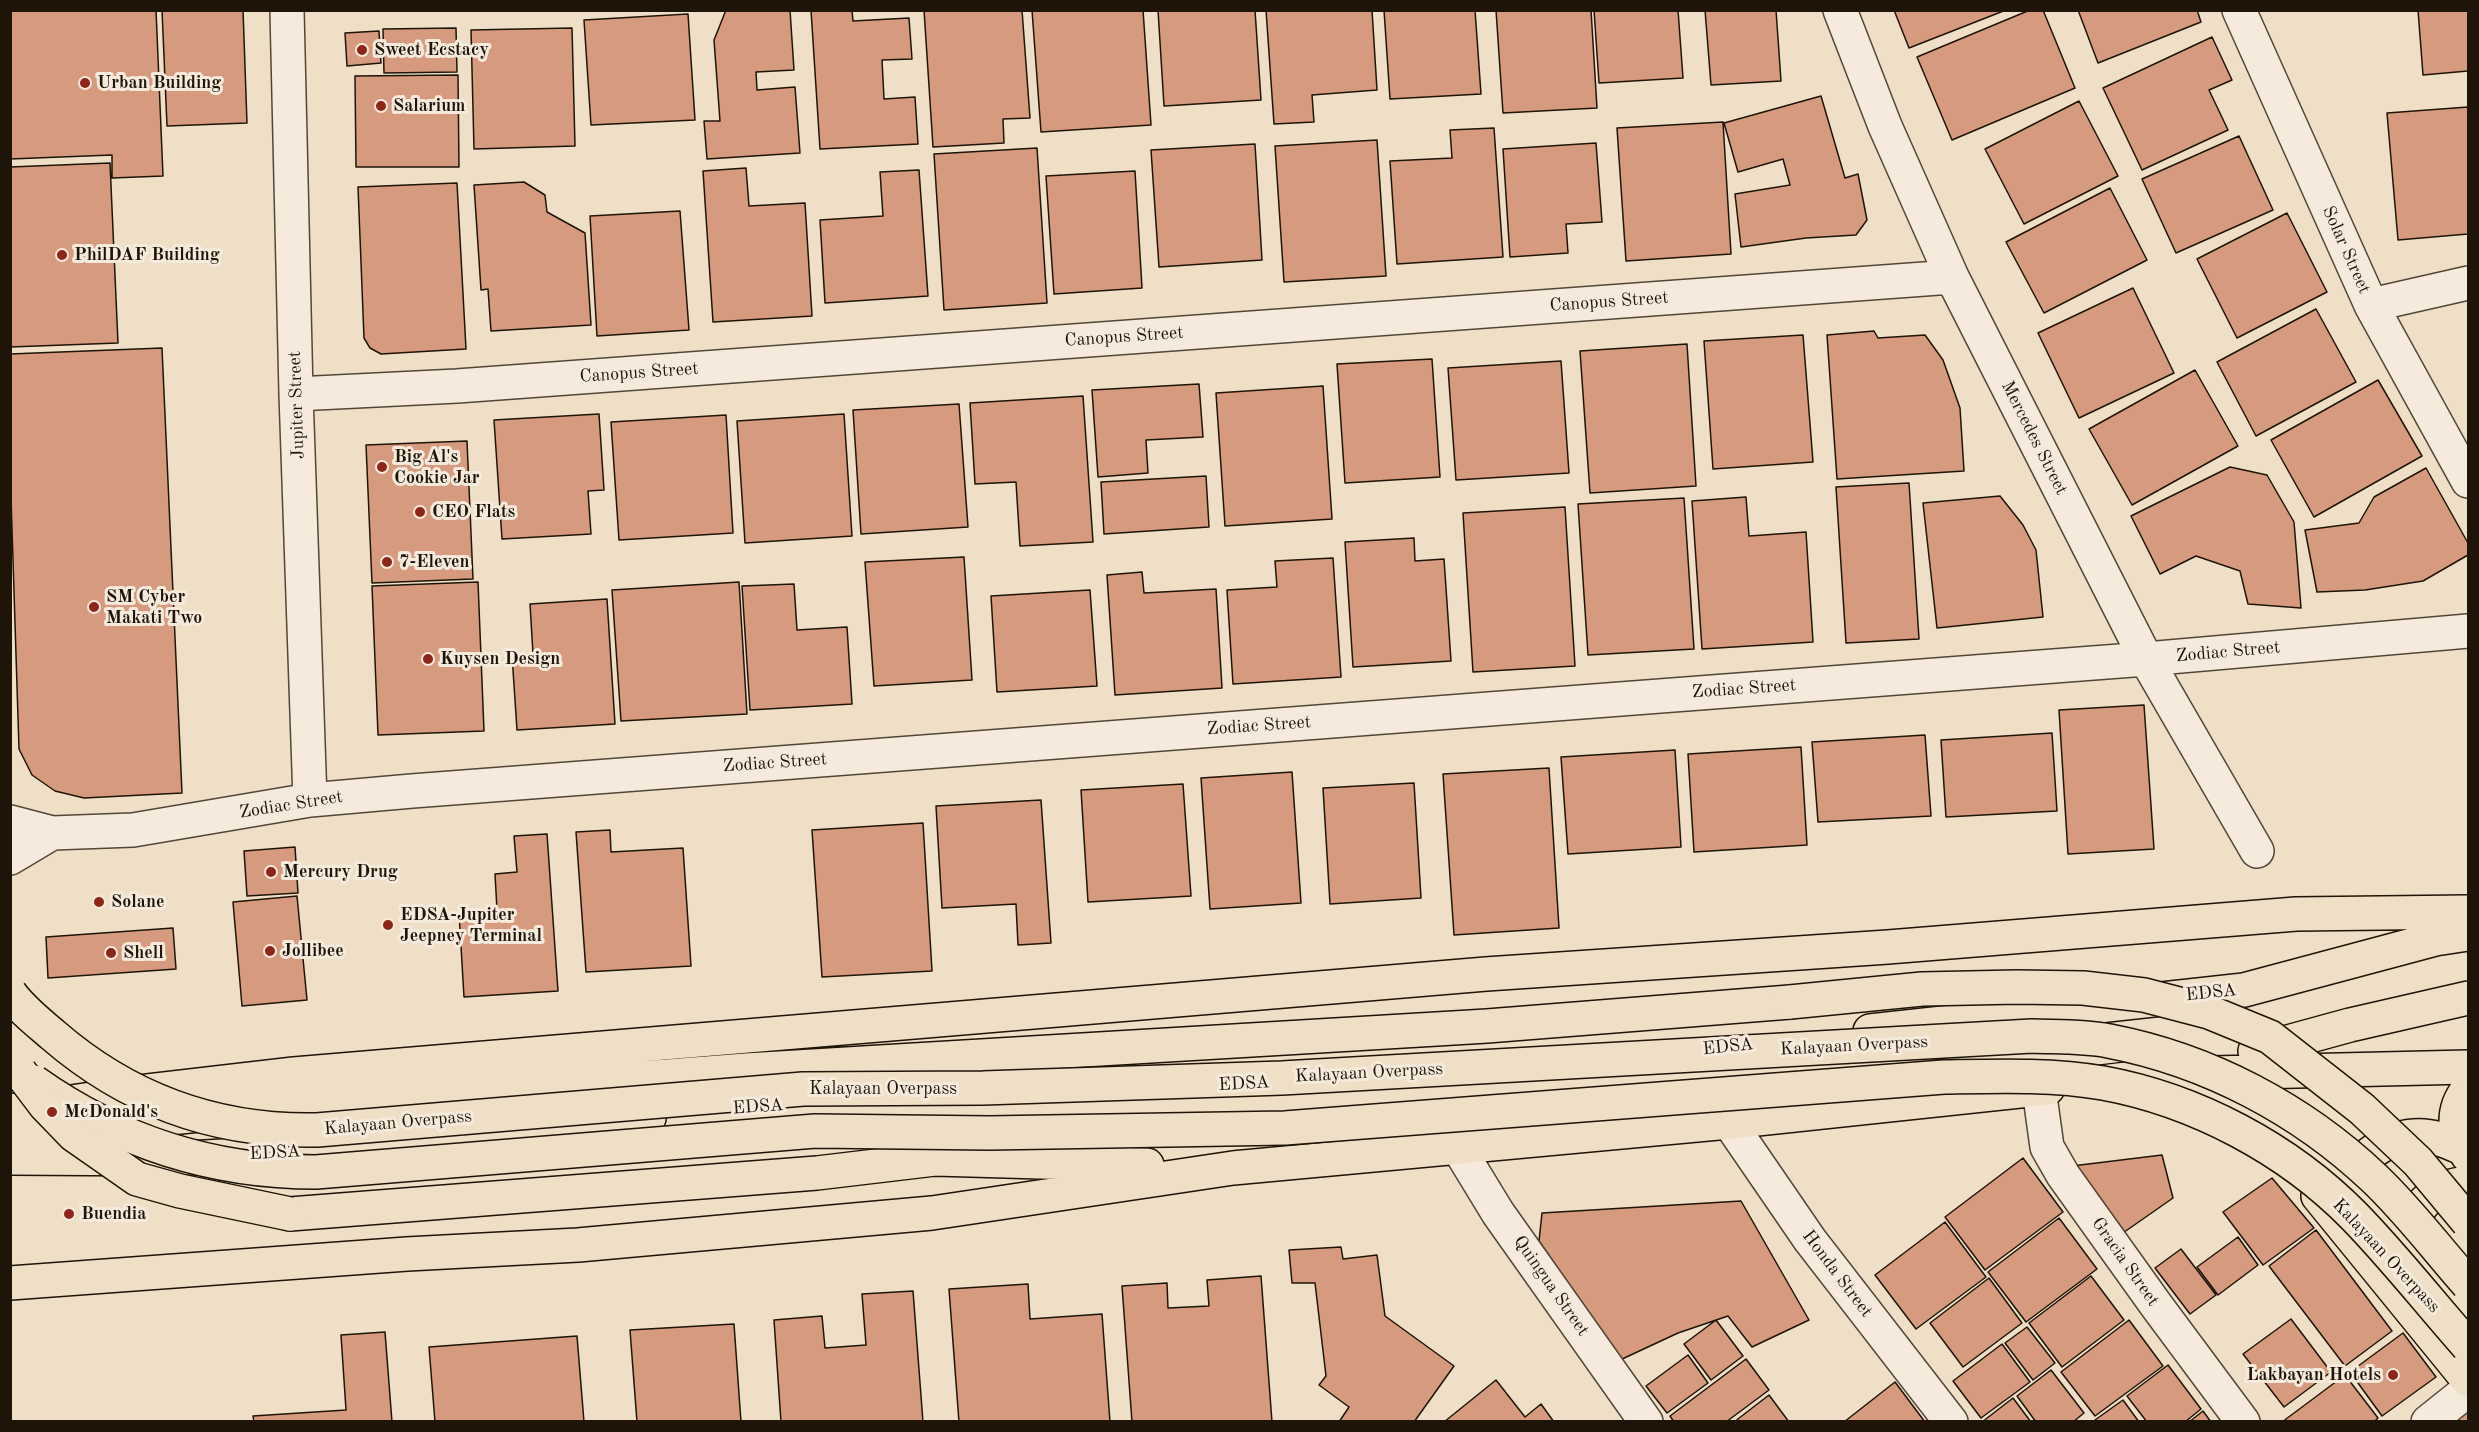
<!DOCTYPE html>
<html>
<head>
<meta charset="utf-8">
<style>
  body { margin:0 }
  #map { position:relative; width:2479px; height:1432px; overflow:hidden; background:#efdfc7; font-family:"Old Standard TT",serif }
  canvas { display:block }
  .frame { position:absolute; inset:0; border:12px solid #1e1407; pointer-events:none }
</style>
</head>
<body>
<div id="map">
<canvas width="2479" height="1432"></canvas>
<div class="frame"></div>
</div>
<script>
const g = document.querySelector('canvas').getContext('2d');
g.lineJoin = 'round';
function fillPath(path, color) { g.fillStyle = color; g.fill(path, 'evenodd'); }
function strokePath(path, color, width, dash) { g.strokeStyle = color; g.lineWidth = width; g.lineCap = dash ? 'butt' : 'round'; g.setLineDash(dash || []); g.stroke(path); }
function label(font, color, halo, rows, align = 'center') {
  g.font = font + ' "Old Standard TT",serif'; g.lineWidth = 6; g.setLineDash([]); g.textBaseline = 'middle'; g.strokeStyle = halo; g.fillStyle = color; for (const [text, x, y, turn = 0] of rows) {
    g.save(); g.translate(x, y); g.rotate((+turn || 0) * Math.PI / 180); g.textAlign = isNaN(turn) ? turn : align; if (halo) g.strokeText(text, 0, 0); g.fillText(text, 0, 0); g.restore();
  }
}
const building = new Path2D(`
  M 10,10 L 156,10 L 163,176 L 112,178 L 112,155 L 10,159 Z
  M 162,10 L 243,10 L 247,123 L 167,126 Z
  M 726,10 L 790,10 L 794,70 L 756,72 L 757,90 L 795,87 L 800,153 L 707,159 L 704,121 L 720,121 L 714,40 Z
  M 811,10 L 852,10 L 853,21 L 909,18 L 912,59 L 882,60 L 884,99 L 915,97 L 918,144 L 820,149 Z
  M 924,10 L 1022,10 L 1030,118 L 1003,119 L 1004,143 L 933,147 Z
  M 1032,10 L 1143,10 L 1151,125 L 1041,132 Z
  M 1158,10 L 1255,10 L 1261,100 L 1164,106 Z
  M 1266,10 L 1372,10 L 1377,90 L 1312,95 L 1314,122 L 1274,124 Z
  M 1384,10 L 1475,10 L 1481,94 L 1390,99 Z
  M 1496,10 L 1591,10 L 1597,108 L 1503,113 Z
  M 1594,10 L 1678,10 L 1683,78 L 1599,83 Z
  M 1705,10 L 1776,10 L 1781,81 L 1711,85 Z
  M 1894,10 L 2006,10 L 1909,48 Z
  M 2030,10 L 2043,10 L 2075,88 L 1952,140 L 1917,57 Z
  M 2078,10 L 2197,10 L 2201,22 L 2098,63 Z
  M 2418,10 L 2468,10 L 2468,71 L 2423,75 Z
  M 688,14 L 695,120 L 591,125 L 584,20 Z
  M 456,28 L 457,72 L 384,73 L 383,29 Z
  M 572,28 L 575,146 L 474,149 L 471,30 Z
  M 379,31 L 381,63 L 347,66 L 345,33 Z
  M 2212,37 L 2232,80 L 2209,90 L 2228,130 L 2142,170 L 2103,88 Z
  M 458,75 L 459,167 L 356,167 L 355,76 Z
  M 1821,96 L 1845,178 L 1858,174 L 1867,220 L 1856,235 L 1806,238 L 1741,247 L 1735,194 L 1790,185 L 1783,159 L 1738,172 L 1724,123 Z
  M 2079,101 L 2118,176 L 2024,224 L 1985,149 Z
  M 2468,107 L 2468,234 L 2398,240 L 2387,113 Z
  M 1723,122 L 1731,254 L 1626,261 L 1617,128 Z
  M 1494,128 L 1503,257 L 1397,264 L 1390,161 L 1452,158 L 1450,130 Z
  M 2239,136 L 2273,210 L 2176,253 L 2142,179 Z
  M 1377,140 L 1386,276 L 1284,282 L 1275,146 Z
  M 1596,143 L 1602,222 L 1566,224 L 1568,253 L 1510,257 L 1503,149 Z
  M 1255,144 L 1262,260 L 1159,267 L 1151,150 Z
  M 1037,148 L 1047,303 L 944,310 L 934,154 Z
  M 110,163 L 118,343 L 10,347 L 10,167 Z
  M 746,168 L 749,206 L 805,203 L 812,316 L 713,322 L 703,171 Z
  M 919,170 L 928,296 L 825,303 L 820,220 L 883,216 L 880,172 Z
  M 1135,171 L 1142,288 L 1054,294 L 1046,176 Z
  M 524,182 L 545,195 L 547,212 L 585,233 L 591,325 L 491,331 L 488,289 L 481,290 L 474,185 Z
  M 457,183 L 466,349 L 381,354 L 370,348 L 364,338 L 358,187 Z
  M 2110,188 L 2147,260 L 2044,313 L 2006,242 Z
  M 680,211 L 689,330 L 597,336 L 590,216 Z
  M 2287,213 L 2327,292 L 2237,338 L 2197,259 Z
  M 2133,288 L 2174,373 L 2079,418 L 2038,333 Z
  M 2316,309 L 2356,382 L 2256,436 L 2217,362 Z
  M 1874,331 L 1878,338 L 1925,335 L 1943,360 L 1960,408 L 1964,471 L 1837,479 L 1827,335 Z
  M 1803,335 L 1813,462 L 1713,469 L 1704,341 Z
  M 1687,344 L 1696,486 L 1590,493 L 1580,351 Z
  M 162,348 L 182,793 L 84,798 L 55,791 L 32,775 L 19,749 L 10,466 L 10,354 Z
  M 1432,359 L 1440,477 L 1345,483 L 1337,364 Z
  M 1561,361 L 1569,473 L 1456,480 L 1448,368 Z
  M 2195,370 L 2238,446 L 2132,505 L 2089,429 Z
  M 2378,380 L 2422,456 L 2314,517 L 2271,440 Z
  M 1199,384 L 1203,437 L 1146,440 L 1148,473 L 1098,477 L 1092,390 Z
  M 1323,386 L 1332,519 L 1225,526 L 1216,393 Z
  M 1083,396 L 1093,542 L 1020,546 L 1016,482 L 975,484 L 970,403 Z
  M 959,404 L 968,527 L 861,534 L 853,410 Z
  M 599,414 L 604,490 L 588,491 L 591,534 L 502,539 L 494,420 Z
  M 844,414 L 852,536 L 745,543 L 737,421 Z
  M 726,415 L 733,533 L 619,540 L 611,422 Z
  M 467,441 L 473,579 L 372,583 L 366,445 Z
  M 2230,467 L 2267,475 L 2294,522 L 2301,608 L 2248,604 L 2240,571 L 2196,556 L 2160,574 L 2131,516 Z
  M 2426,468 L 2468,543 L 2468,555 L 2423,581 L 2365,590 L 2317,592 L 2305,530 L 2359,523 L 2374,497 Z
  M 1206,476 L 1209,527 L 1104,534 L 1101,482 Z
  M 1909,483 L 1919,639 L 1846,643 L 1836,487 Z
  M 2000,496 L 2023,525 L 2036,550 L 2043,617 L 1937,628 L 1923,503 Z
  M 1746,497 L 1749,536 L 1806,532 L 1813,642 L 1702,649 L 1692,501 Z
  M 1684,498 L 1694,649 L 1588,655 L 1578,504 Z
  M 1565,507 L 1575,666 L 1473,672 L 1463,513 Z
  M 1414,538 L 1415,561 L 1444,559 L 1451,661 L 1353,667 L 1345,542 Z
  M 964,557 L 972,680 L 874,686 L 865,562 Z
  M 1333,558 L 1341,677 L 1233,684 L 1227,590 L 1277,587 L 1275,561 Z
  M 1142,572 L 1144,593 L 1216,589 L 1222,688 L 1115,695 L 1107,575 Z
  M 478,582 L 484,731 L 378,735 L 372,586 Z
  M 739,582 L 747,714 L 621,721 L 612,590 Z
  M 794,584 L 797,630 L 847,627 L 852,704 L 750,710 L 742,586 Z
  M 1090,590 L 1097,686 L 997,692 L 991,596 Z
  M 607,599 L 615,724 L 517,730 L 512,655 L 533,654 L 530,604 Z
  M 2144,705 L 2154,849 L 2068,854 L 2059,710 Z
  M 2052,733 L 2057,811 L 1946,817 L 1941,740 Z
  M 1925,735 L 1931,816 L 1818,822 L 1812,742 Z
  M 1801,747 L 1807,845 L 1694,852 L 1688,754 Z
  M 1675,750 L 1681,847 L 1568,854 L 1561,757 Z
  M 1549,768 L 1559,928 L 1454,935 L 1443,774 Z
  M 1292,772 L 1301,903 L 1210,909 L 1201,778 Z
  M 1414,783 L 1421,898 L 1330,904 L 1323,788 Z
  M 1183,784 L 1191,896 L 1088,902 L 1081,790 Z
  M 1041,800 L 1051,943 L 1018,945 L 1016,904 L 942,908 L 936,806 Z
  M 923,823 L 932,971 L 822,977 L 812,830 Z
  M 610,830 L 611,852 L 683,848 L 691,966 L 586,972 L 576,832 Z
  M 547,834 L 558,991 L 464,997 L 459,913 L 497,910 L 495,874 L 517,872 L 514,836 Z
  M 295,847 L 298,893 L 247,896 L 244,851 Z
  M 297,896 L 307,1000 L 242,1006 L 233,902 Z
  M 173,928 L 176,969 L 48,978 L 46,937 Z
  M 2162,1155 L 2173,1198 L 2120,1235 L 2072,1166 Z
  M 2023,1158 L 2063,1212 L 1985,1270 L 1945,1217 Z
  M 2272,1178 L 2314,1228 L 2263,1265 L 2223,1212 Z
  M 1741,1201 L 1809,1320 L 1752,1347 L 1728,1316 L 1678,1333 L 1620,1360 L 1539,1241 L 1542,1213 Z
  M 2059,1218 L 2097,1269 L 2026,1322 L 1988,1272 Z
  M 1945,1222 L 1986,1277 L 1916,1329 L 1875,1275 Z
  M 2316,1230 L 2392,1331 L 2345,1366 L 2269,1266 Z
  M 2238,1237 L 2258,1265 L 2218,1295 L 2197,1267 Z
  M 1341,1247 L 1343,1259 L 1377,1255 L 1385,1316 L 1454,1366 L 1414,1422 L 1339,1422 L 1349,1407 L 1319,1385 L 1326,1376 L 1315,1283 L 1292,1283 L 1289,1250 Z
  M 2181,1249 L 2216,1295 L 2190,1314 L 2155,1268 Z
  M 1261,1276 L 1272,1422 L 1132,1422 L 1122,1286 L 1167,1283 L 1168,1308 L 1209,1306 L 1207,1280 Z
  M 2091,1276 L 2124,1320 L 2062,1367 L 2029,1323 Z
  M 1989,1278 L 2022,1323 L 1963,1367 L 1930,1323 Z
  M 1028,1284 L 1030,1319 L 1102,1314 L 1110,1422 L 959,1422 L 949,1289 Z
  M 913,1291 L 923,1422 L 781,1422 L 774,1320 L 822,1316 L 825,1348 L 866,1345 L 862,1294 Z
  M 2291,1319 L 2331,1372 L 2284,1407 L 2243,1354 Z
  M 1716,1320 L 1743,1356 L 1711,1380 L 1684,1344 Z
  M 2129,1320 L 2163,1366 L 2095,1416 L 2061,1372 Z
  M 734,1324 L 741,1422 L 637,1422 L 630,1330 Z
  M 2027,1327 L 2055,1363 L 2033,1380 L 2005,1343 Z
  M 385,1332 L 392,1422 L 254,1422 L 253,1416 L 346,1410 L 341,1335 Z
  M 2403,1333 L 2436,1377 L 2382,1416 L 2350,1372 Z
  M 577,1336 L 584,1422 L 435,1422 L 429,1347 Z
  M 2002,1344 L 2030,1382 L 1981,1418 L 1953,1381 Z
  M 1688,1355 L 1708,1383 L 1667,1413 L 1646,1386 Z
  M 1746,1359 L 1769,1390 L 1726,1422 L 1674,1422 L 1670,1416 Z
  M 2168,1365 L 2201,1409 L 2185,1422 L 2147,1422 L 2127,1396 Z
  M 2051,1370 L 2084,1413 L 2073,1422 L 2036,1422 L 2017,1396 Z
  M 2345,1375 L 2378,1418 L 2374,1422 L 2282,1422 Z
  M 1496,1380 L 1525,1417 L 1541,1404 L 1554,1422 L 1444,1422 Z
  M 1895,1382 L 1925,1422 L 1844,1422 Z
  M 1769,1395 L 1789,1422 L 1734,1422 Z
  M 2013,1398 L 2031,1422 L 1982,1422 Z
  M 2123,1400 L 2139,1422 L 2096,1422 L 2095,1420 Z
  M 2468,1408 L 2468,1422 L 2452,1422 Z
  M 2203,1411 L 2211,1422 L 2189,1422 Z`);
fillPath(building, '#d69b7f');
strokePath(building, '#1e1407', 1.5);
const minor = new Path2D(`
  M 287,10 L 296,394 L 310,800
  M 1840,10 L 1885,126 L 1952,277 L 2146,659 L 2257,851
  M 2239,10 L 2371,305 L 2468,481
  M 2371,305 L 2468,283
  M 296,394 L 457,386 L 1952,277
  M 10,822 L 52,833 L 133,830 L 310,800 L 412,791 L 2146,659 L 2468,631
  M 10,858 L 52,833
  M 2039,1089 L 2047,1147 L 2063,1175 L 2156,1305 L 2243,1422
  M 1729,1122 L 1810,1240 L 1951,1422
  M 1459,1149 L 1498,1213 L 1646,1422
  M 2428,1422 L 2468,1390`);
const primary = new Path2D(`
  M 2169,1074 L 2220,1094 L 2251,1111 L 2317,1154 L 2347,1181 L 2468,1320
  M 2468,1089 C 2451,1110 2453,1135 2468,1156
  M 2345,1190 C 2354,1157 2390,1134 2424,1136 C 2438,1137 2451,1143 2464,1149
  M 2318,1196 L 2468,1380
  M 2412,1246 C 2405,1209 2435,1186 2468,1183`);
const trunk = new Path2D(`
  M 1870,1031 L 2244,990 L 2435,939 L 2468,934
  M 2255,1051 L 2350,1025 L 2468,998
  M 2102,1082 L 2169,1074 L 2468,1067
  M 10,1111 L 139,1092 L 294,1074 L 1486,974 L 1888,947 L 2296,914 L 2468,912
  M 10,1134 L 319,1103 L 746,1070 L 1487,1026 L 1790,1002
  M 10,1158 L 171,1159 L 377,1147 L 649,1118
  M 290,1214 L 817,1173 L 935,1159 L 1147,1165
  M 10,1283 L 407,1254 L 578,1245 L 932,1213 L 1233,1168 L 1729,1122 L 2048,1088`);
strokePath(minor, '#524737', 36);
strokePath(primary, '#1e1407', 36);
strokePath(trunk, '#1e1407', 36);
strokePath(minor, '#f5eadb', 33);
strokePath(primary, '#efdfc7', 33);
strokePath(trunk, '#efdfc7', 33);
const primaryBridge = new Path2D(`
  M 10,993 C 21,1009 38,1022 53,1035 C 128,1100 217,1132 317,1130 L 803,1089 L 983,1088 L 1282,1078 L 2032,1036 C 2057,1037 2084,1036 2109,1041 C 2208,1060 2301,1109 2374,1178 C 2408,1210 2437,1249 2468,1284
  M 34,1082 C 119,1142 211,1172 316,1172 L 815,1131 L 990,1133 L 1285,1128 L 1944,1077 C 1997,1076 2052,1074 2103,1083 C 2196,1100 2288,1149 2354,1216 C 2394,1257 2430,1303 2468,1346`);
const trunkBridge = new Path2D(`
  M 1790,1002 L 1922,989 L 2017,987 L 2083,988 L 2144,995 L 2209,1012 L 2270,1037 L 2362,1109 L 2418,1162 L 2468,1222
  M 20,1072 L 45,1105 L 74,1135 L 137,1179 L 180,1191 L 290,1214`);
strokePath(primaryBridge, '#1e1407', 36, []);
strokePath(trunkBridge, '#1e1407', 36, []);
strokePath(primaryBridge, '#efdfc7', 33);
strokePath(trunkBridge, '#efdfc7', 33);
for (const [x, y, r, color] of [
  [362,50,6,"#8f2418"],
  [85,83,6,"#8f2418"],
  [381,106,6,"#8f2418"],
  [62,255,6,"#8f2418"],
  [382,467,6,"#8f2418"],
  [420,512,6,"#8f2418"],
  [387,562,6,"#8f2418"],
  [94,607,6,"#8f2418"],
  [428,659,6,"#8f2418"],
  [271,872,6,"#8f2418"],
  [99,902,6,"#8f2418"],
  [388,925,6,"#8f2418"],
  [270,951,6,"#8f2418"],
  [111,953,6,"#8f2418"],
  [52,1112,6,"#8f2418"],
  [69,1214,6,"#8f2418"],
  [2393,1375,6,"#8f2418"]
]) { const dot = new Path2D(); dot.arc(x, y, r, 0, 2 * Math.PI); g.fillStyle = color; g.fill(dot); strokePath(dot, '#f5eadb', 2); }
label('bold 18px', '#1e1407', '#f5eadb', [
  ["Sweet Ecstacy",374,50],
  ["Urban Building",97,83],
  ["Salarium",393,106],
  ["PhilDAF Building",74,255],
  ["Big Al's",394,457],
  ["Cookie Jar",394,478],
  ["CEO Flats",432,512],
  ["7-Eleven",399,562],
  ["SM Cyber",106,597],
  ["Makati Two",106,618],
  ["Kuysen Design",440,659],
  ["Mercury Drug",283,872],
  ["Solane",111,902],
  ["EDSA-Jupiter",400,915],
  ["Jeepney Terminal",400,936],
  ["Jollibee",282,951],
  ["Shell",123,953],
  ["McDonald's",64,1112],
  ["Buendia",81,1214],
  ["Lakbayan Hotels",2381,1375,"right"]
], 'left');
label('18px', '#1e1407', '#f5eadb', [
  ["Solar Street",2346,250,66],
  ["Canopus Street",1609,302,-4],
  ["Canopus Street",1124,337,-4],
  ["Canopus Street",639,373,-4],
  ["Jupiter Street",297,405,-92],
  ["Mercedes Street",2034,438,63],
  ["Zodiac Street",2228,652,-5],
  ["Zodiac Street",1744,689,-4],
  ["Zodiac Street",1259,726,-4],
  ["Zodiac Street",775,763,-4],
  ["Zodiac Street",291,805,-9],
  ["EDSA",2211,993,-6],
  ["Kalayaan Overpass",1854,1046,-3],
  ["EDSA",1728,1047,-6],
  ["Kalayaan Overpass",1369,1073,-3],
  ["EDSA",1244,1084,-3],
  ["Kalayaan Overpass",883,1089],
  ["EDSA",758,1107,-4],
  ["Kalayaan Overpass",398,1123,-5],
  ["EDSA",275,1153,-3],
  ["Kalayaan Overpass",2386,1256,47],
  ["Gracia Street",2125,1262,55],
  ["Honda Street",1837,1274,53],
  ["Quingua Street",1551,1286,55]
]);
</script>
</body>
</html>
